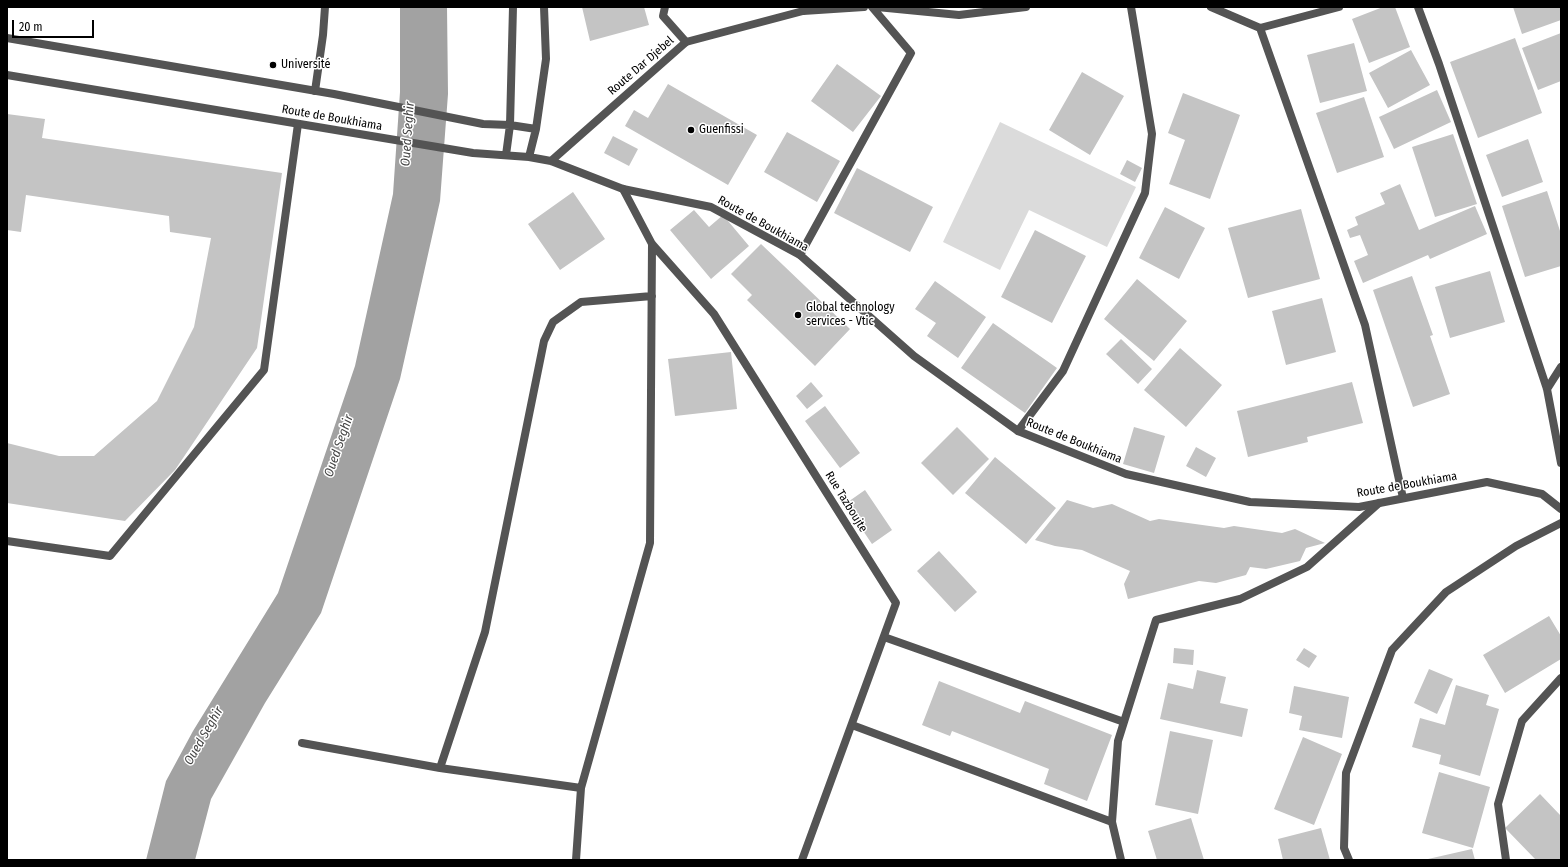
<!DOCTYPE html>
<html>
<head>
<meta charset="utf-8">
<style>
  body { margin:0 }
  #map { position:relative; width:1568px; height:867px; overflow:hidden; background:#fff; font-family:"Fira Sans Condensed",sans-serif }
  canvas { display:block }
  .frame { position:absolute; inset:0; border:8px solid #000; pointer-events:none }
  .scale { position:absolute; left:12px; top:20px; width:82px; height:18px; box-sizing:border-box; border:2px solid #000; border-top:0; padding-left:5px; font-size:12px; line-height:14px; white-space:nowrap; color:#000; -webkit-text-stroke:3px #fff; paint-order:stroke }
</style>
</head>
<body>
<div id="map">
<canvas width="1568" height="867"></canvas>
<div class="frame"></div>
<div class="scale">20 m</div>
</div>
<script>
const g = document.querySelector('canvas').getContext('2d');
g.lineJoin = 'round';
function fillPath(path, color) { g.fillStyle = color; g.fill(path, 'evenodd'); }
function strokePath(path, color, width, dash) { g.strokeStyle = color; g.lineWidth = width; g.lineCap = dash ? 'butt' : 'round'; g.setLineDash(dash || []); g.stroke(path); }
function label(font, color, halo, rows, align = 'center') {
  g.font = font + ' "Fira Sans Condensed",sans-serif'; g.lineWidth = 3; g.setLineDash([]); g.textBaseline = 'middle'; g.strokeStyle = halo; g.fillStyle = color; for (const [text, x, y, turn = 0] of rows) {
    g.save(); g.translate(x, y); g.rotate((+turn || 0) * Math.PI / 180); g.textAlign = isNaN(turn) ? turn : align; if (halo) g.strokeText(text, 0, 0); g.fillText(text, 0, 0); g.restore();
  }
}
fillPath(new Path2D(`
  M 1000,122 L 1136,187 L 1107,247 L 1029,210 L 1000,270 L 943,242 Z`), '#dbdbdb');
fillPath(new Path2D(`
  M 400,7 L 447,7 L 448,94 L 440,201 L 400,379 L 321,613 L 265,703 L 211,799 L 195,860 L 146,860 L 166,781 L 193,731 L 278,593 L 355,366 L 393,194 L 400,92 Z`), '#a2a2a2');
fillPath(new Path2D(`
  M 582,7 L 644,7 L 649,25 L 590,41 Z
  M 1383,7 L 1395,7 L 1410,47 L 1369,63 L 1352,19 Z
  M 1513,7 L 1561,7 L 1561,20 L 1522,34 Z
  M 1561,33 L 1561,81 L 1538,90 L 1522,48 Z
  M 1515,38 L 1542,113 L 1478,138 L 1450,62 Z
  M 1354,43 L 1367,91 L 1320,103 L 1307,55 Z
  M 1411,50 L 1430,85 L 1388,108 L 1369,73 Z
  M 837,64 L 881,96 L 853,132 L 811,101 Z
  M 1082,72 L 1124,96 L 1090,155 L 1049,130 Z
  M 668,84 L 757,135 L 728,185 L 625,126 L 634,110 L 648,118 Z
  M 1437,90 L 1451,122 L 1394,149 L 1379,117 Z
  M 1183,93 L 1240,115 L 1210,199 L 1169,184 L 1185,140 L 1168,133 Z
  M 1364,97 L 1384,157 L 1337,173 L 1316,113 Z
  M 7,114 L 45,119 L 42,138 L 282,173 L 257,348 L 175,470 L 125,521 L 7,503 L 7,443 L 59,456 L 94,456 L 157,401 L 194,327 L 211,238 L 170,232 L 169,216 L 26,195 L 21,232 L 7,230 Z
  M 787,132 L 840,161 L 817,202 L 764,172 Z
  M 1453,134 L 1477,204 L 1435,217 L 1412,147 Z
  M 613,136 L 638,149 L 629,166 L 604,153 Z
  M 1528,139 L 1543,182 L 1502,197 L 1486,155 Z
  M 1127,160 L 1142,168 L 1135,182 L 1120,174 Z
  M 857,168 L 933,207 L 910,252 L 834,213 Z
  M 1400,184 L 1419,230 L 1475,206 L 1487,234 L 1430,259 L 1428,255 L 1363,283 L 1354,261 L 1368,255 L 1360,235 L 1350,238 L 1347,230 L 1358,225 L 1355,217 L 1385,204 L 1380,193 Z
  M 1547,191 L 1561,234 L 1561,266 L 1525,277 L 1502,206 Z
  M 573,192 L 605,239 L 560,270 L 528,224 Z
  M 1165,207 L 1205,228 L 1179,279 L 1139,258 Z
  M 1301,209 L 1320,279 L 1248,298 L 1228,228 Z
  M 694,210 L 709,227 L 723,215 L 749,246 L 711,279 L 670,230 Z
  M 1035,230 L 1086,256 L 1052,323 L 1001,297 Z
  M 761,244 L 850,329 L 815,366 L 747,300 L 752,295 L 731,274 Z
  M 1490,271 L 1505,322 L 1450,338 L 1435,287 Z
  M 1412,276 L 1433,335 L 1430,336 L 1450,394 L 1413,407 L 1373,290 Z
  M 1137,279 L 1187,321 L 1154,361 L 1104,319 Z
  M 935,281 L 986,317 L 958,358 L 927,336 L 936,323 L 915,309 Z
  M 1322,298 L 1336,352 L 1286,365 L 1272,311 Z
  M 993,323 L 1057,368 L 1025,413 L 961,368 Z
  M 1121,339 L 1152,369 L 1138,384 L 1106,354 Z
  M 1180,348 L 1222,385 L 1186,427 L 1144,390 Z
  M 731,352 L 737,409 L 675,416 L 668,359 Z
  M 811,382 L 823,396 L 807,409 L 796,396 Z
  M 1352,382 L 1363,423 L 1307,437 L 1308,442 L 1248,457 L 1237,411 Z
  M 825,406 L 860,453 L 840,468 L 805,421 Z
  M 957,427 L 989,459 L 953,495 L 921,463 Z
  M 1134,427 L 1165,436 L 1154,473 L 1123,464 Z
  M 1196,447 L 1216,458 L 1206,477 L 1186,466 Z
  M 995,457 L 1056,508 L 1026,544 L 965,493 Z
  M 865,490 L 892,530 L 872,544 L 845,504 Z
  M 1067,500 L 1093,508 L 1112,504 L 1150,521 L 1159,519 L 1224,528 L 1234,526 L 1282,533 L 1295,529 L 1325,543 L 1306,548 L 1300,561 L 1266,569 L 1250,567 L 1246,575 L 1216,583 L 1199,581 L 1128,599 L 1124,584 L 1130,571 L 1082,550 L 1055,546 L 1035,540 Z
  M 939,551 L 977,592 L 955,612 L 917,571 Z
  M 1549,616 L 1561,636 L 1561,659 L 1505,693 L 1483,655 Z
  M 1174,648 L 1194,650 L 1193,665 L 1173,663 Z
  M 1304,648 L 1317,656 L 1309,668 L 1296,660 Z
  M 1429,669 L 1453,679 L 1437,714 L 1414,703 Z
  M 1197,670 L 1226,677 L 1220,703 L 1248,709 L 1242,737 L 1160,719 L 1168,683 L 1193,689 Z
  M 939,681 L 1020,713 L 1025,701 L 1112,735 L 1087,801 L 1044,784 L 1049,769 L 952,731 L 950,736 L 922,725 Z
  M 1456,685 L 1489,695 L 1486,705 L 1499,709 L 1480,776 L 1439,764 L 1441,755 L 1412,747 L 1420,718 L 1445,725 Z
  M 1294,686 L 1349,697 L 1342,738 L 1299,730 L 1302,716 L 1289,713 Z
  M 1170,731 L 1213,740 L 1198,814 L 1155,805 Z
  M 1303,737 L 1342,754 L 1314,825 L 1274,809 Z
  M 1439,772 L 1490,787 L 1473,848 L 1422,833 Z
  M 1540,794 L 1561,816 L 1561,860 L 1536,860 L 1505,828 Z
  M 1191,818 L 1204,860 L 1157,860 L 1148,831 Z
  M 1321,828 L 1330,860 L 1283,860 L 1278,839 Z
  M 1472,849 L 1475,860 L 1428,860 L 1428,859 Z`), '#c4c4c4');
strokePath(new Path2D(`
  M 665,7 L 663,16 L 686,42
  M 877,7 L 959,15 L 1026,7
  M 1211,7 L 1260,28 L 1365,325 L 1403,498
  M 1418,7 L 1439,64 L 1547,389 L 1561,463
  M 803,11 L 864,7
  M 1260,28 L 1339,7
  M 315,91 L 323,35 L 325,7
  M 623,189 L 652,244 L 714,314 L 896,603 L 802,860
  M 800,255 L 911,53 L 872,7
  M 1547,389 L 1561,367
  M 1018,431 L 1063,371 L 1145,193 L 1152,134 L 1131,7
  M 7,541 L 110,556 L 264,370 L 298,124
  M 884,637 L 1124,722
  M 852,725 L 1112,822
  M 302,743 L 440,768 L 581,788
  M 440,768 L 485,632 L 544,341 L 553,322 L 581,302 L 652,296
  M 576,860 L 581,788 L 650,543 L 652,244
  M 1121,860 L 1112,822 L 1118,741 L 1156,620 L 1240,599 L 1307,567 L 1379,503
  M 1349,860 L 1344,848 L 1346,773 L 1392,650 L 1446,592 L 1516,546 L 1561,523
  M 1506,860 L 1498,804 L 1522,721 L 1561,678`), '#545454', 8);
strokePath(new Path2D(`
  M 7,38 L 334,94 L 483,124 L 510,125 L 536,129
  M 7,75 L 473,153 L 529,157 L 551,161 L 623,189 L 711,207 L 800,255 L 914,356 L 1018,431 L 1126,474 L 1250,502 L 1359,507 L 1487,482 L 1542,494 L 1561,509
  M 506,155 L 510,125 L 513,7
  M 529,157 L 536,129 L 546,59 L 544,7
  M 551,161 L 686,42 L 803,11 L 809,7`), '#545454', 8);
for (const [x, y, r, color] of [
  [273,65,4,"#000"],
  [691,130,4,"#000"],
  [798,315,4,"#000"]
]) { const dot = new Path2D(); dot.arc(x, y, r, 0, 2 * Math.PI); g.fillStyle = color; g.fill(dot); strokePath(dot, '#fff', 1.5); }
label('12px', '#000', '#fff', [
  ["Université",281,65],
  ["Guenfissi",699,130],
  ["Global technology",806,308],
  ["services - Vtic",806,322]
], 'left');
label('12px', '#000', '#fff', [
  ["Route Dar Djebel",641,66,-41],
  ["Route de Boukhiama",332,118,10],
  ["Route de Boukhiama",763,224,29],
  ["Route de Boukhiama",1074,441,22],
  ["Route de Boukhiama",1407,485,-10],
  ["Rue Tazboujte",846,502,58]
]);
label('italic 13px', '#434343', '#fff', [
  ["Oued Seghir",408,134,-86],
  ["Oued Seghir",339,446,-71],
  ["Oued Seghir",204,736,-60]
]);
</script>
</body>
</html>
